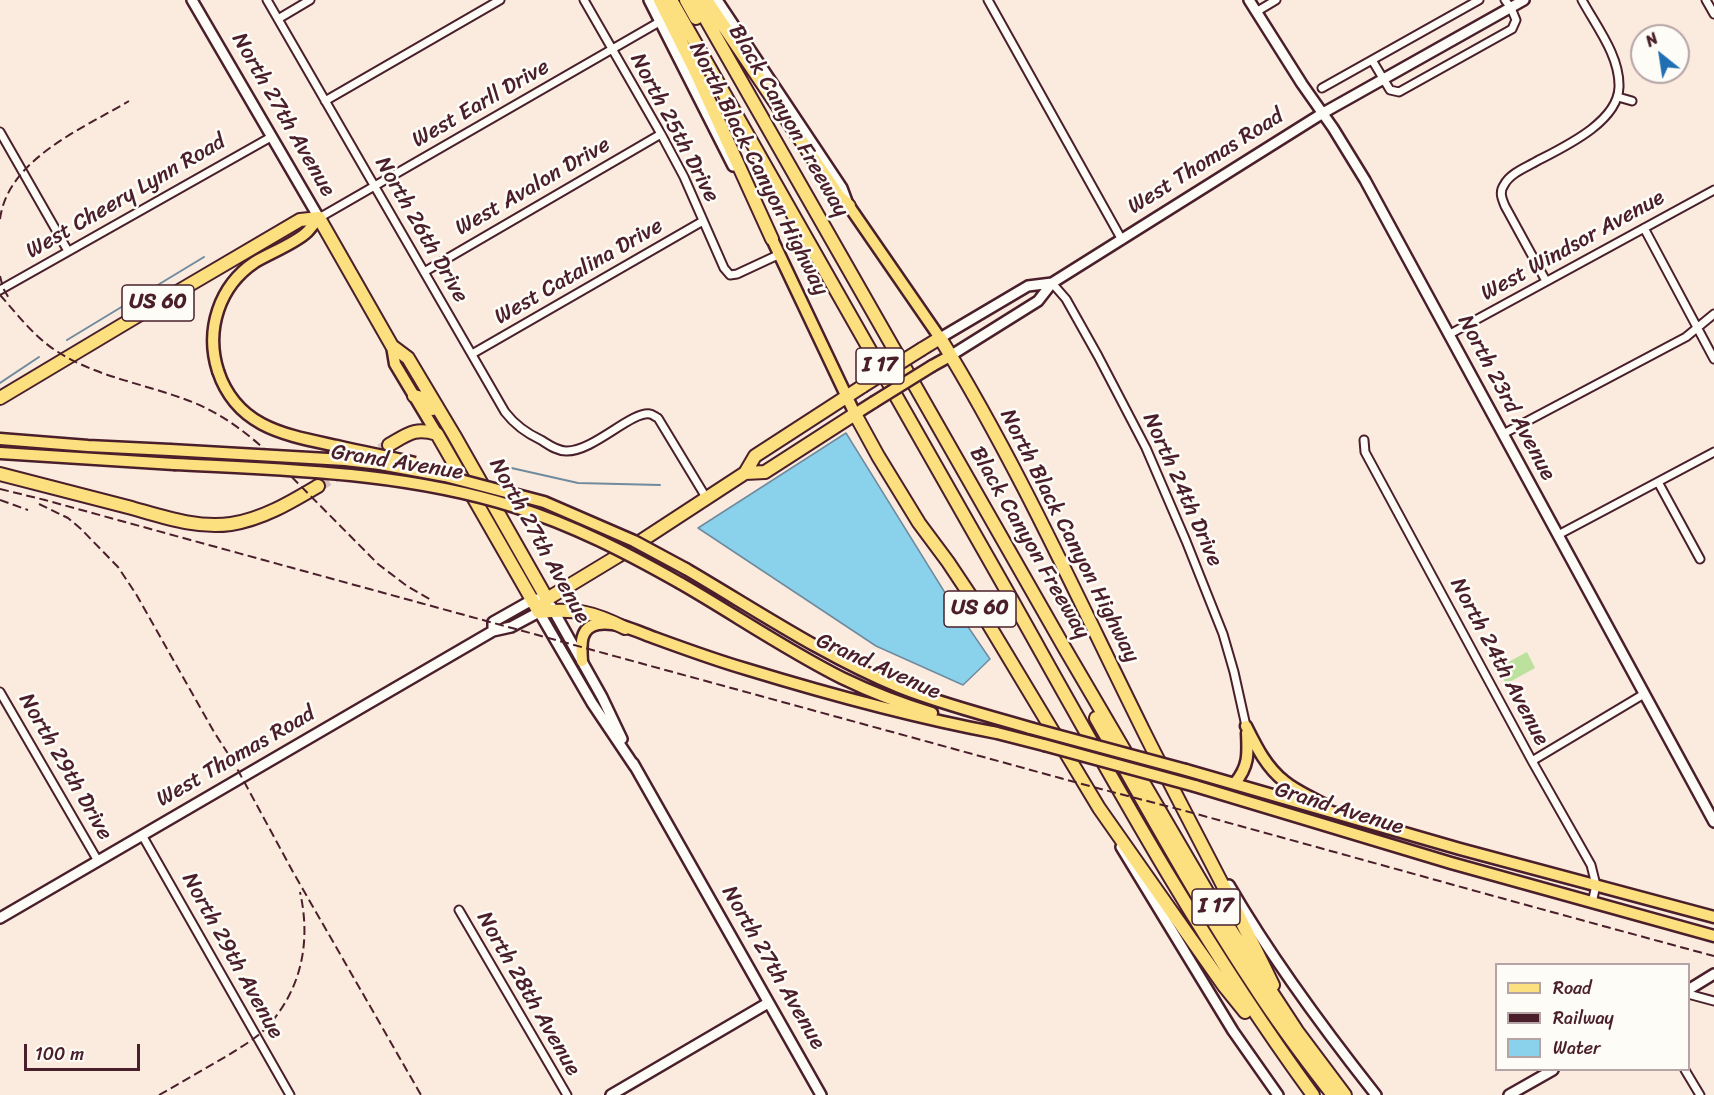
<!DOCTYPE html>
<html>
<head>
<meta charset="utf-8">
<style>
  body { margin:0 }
  #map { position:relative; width:1714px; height:1095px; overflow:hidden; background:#fbebde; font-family:Sriracha,sans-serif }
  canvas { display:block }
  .legend { position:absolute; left:1495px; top:963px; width:195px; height:108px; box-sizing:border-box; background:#fdfcf7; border:2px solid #b5a4a5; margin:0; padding:8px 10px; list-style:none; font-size:18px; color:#4a1f2b }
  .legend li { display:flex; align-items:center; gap:12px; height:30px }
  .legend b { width:30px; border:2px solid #b5a4a5 }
  .north { position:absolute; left:1630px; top:24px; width:60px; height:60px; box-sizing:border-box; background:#fdfcf7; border:2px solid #b5a4a5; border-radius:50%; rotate:330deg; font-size:16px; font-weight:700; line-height:24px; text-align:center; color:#4a1f2b }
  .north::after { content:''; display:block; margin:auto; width:21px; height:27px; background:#1f6fb2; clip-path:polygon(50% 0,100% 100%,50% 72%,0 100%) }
  .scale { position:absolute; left:24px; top:1044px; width:116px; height:27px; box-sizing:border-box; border:3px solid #4a1f2b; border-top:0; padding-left:8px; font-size:18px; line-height:21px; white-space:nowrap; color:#4a1f2b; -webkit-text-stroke:4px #fdfcf7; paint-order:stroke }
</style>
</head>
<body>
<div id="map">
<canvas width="1714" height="1095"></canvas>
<ul class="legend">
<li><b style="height:8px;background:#fce080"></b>Road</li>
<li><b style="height:8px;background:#4a1f2b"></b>Railway</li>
<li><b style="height:16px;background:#8ad2eb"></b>Water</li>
</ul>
<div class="north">N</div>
<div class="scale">100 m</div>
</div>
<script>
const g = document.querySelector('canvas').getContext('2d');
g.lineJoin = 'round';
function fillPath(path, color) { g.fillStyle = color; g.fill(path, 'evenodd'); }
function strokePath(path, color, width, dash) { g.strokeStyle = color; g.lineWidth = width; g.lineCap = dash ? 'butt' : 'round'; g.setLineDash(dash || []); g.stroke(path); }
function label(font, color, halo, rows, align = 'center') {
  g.font = font + ' Sriracha,sans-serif'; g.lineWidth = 5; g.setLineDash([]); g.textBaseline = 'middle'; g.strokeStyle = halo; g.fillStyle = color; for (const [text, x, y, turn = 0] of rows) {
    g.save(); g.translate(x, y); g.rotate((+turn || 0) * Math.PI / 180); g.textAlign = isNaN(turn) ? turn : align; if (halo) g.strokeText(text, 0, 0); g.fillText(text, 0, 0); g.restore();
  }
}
fillPath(new Path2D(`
  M 1527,652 L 1535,668 L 1506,684 L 1497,668 Z`), '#bbe19d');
const water = new Path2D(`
  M 846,433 L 947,596 L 990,659 L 963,685 L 876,646 L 698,528 Z`);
fillPath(water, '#8ad2eb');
strokePath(water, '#708a9e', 1.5);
strokePath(new Path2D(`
  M 67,340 L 204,257
  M 0,383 L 39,357
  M 507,467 L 578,483 L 660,485`), '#708a9e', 2);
strokePath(new Path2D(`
  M 318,486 L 389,445`), '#d8c2ba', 12, [12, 6]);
const street = new Path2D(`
  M 267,0 L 505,412 C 515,425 526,433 541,440 C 549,445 557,451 566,451 C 593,452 631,411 650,414 C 652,414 657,418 658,418 L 707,499
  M 584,0 L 661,134 L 684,177 L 724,268 L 730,275 L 737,274 L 780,254
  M 988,0 L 1122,240
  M 1706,0 L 1714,14
  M 1256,12 L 1276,0
  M 278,19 L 310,0
  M 1372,60 L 1390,90 L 1399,92 L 1512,29 L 1516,20 L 1511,8 L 1505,0
  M 1322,88 L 1479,0
  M 1618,97 L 1632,101
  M 325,101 L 500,0
  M 0,132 L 68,251
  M 319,218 L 661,21
  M 1644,228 L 1714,359
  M 424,272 L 661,134
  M 1546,281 L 1505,206 C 1502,199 1499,192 1504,185 C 1510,173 1527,167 1537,161 C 1564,147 1618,122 1619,87 C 1620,56 1596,26 1582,0
  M 1052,283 L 1066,299 L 1098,356 L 1146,448 L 1186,541 L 1223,634 L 1234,672 L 1246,726
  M 0,290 L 271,137
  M 1450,334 L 1714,190
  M 472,354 L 703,221
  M 1503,434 L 1686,337 L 1714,314
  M 1364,440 L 1365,452 L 1532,761 L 1591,865 L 1596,885 L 1592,903
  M 1658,482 L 1700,559
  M 1558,535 L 1714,452
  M 0,692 L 98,861
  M 1532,761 L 1644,694
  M 142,835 L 290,1095
  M 459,910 L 567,1095
  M 1688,994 L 1714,1001
  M 1685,1070 L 1700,1095`);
const secondary = new Path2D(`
  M 192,0 L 319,218
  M 649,0 L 733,166
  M 717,0 L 842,188 L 848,204
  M 1249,0 L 1302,84 L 1333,128 L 1365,180 L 1714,822
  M 940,338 L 1028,286 L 1052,283
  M 950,356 L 1038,301 L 1052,283 L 1323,113 L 1524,0
  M 551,606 L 602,697 L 622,739
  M 493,631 L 493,622 L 532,600 L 538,599
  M 633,763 L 821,1095
  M 1121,847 L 1233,1031 L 1278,1095
  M 1229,885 C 1272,959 1323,1028 1376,1095
  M 0,918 L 493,631 L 511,627 L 539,612 L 592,703 L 635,767
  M 1688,990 L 1714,974
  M 611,1095 L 768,1003
  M 1509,1095 L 1553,1070`);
const primary = new Path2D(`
  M 849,206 L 940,338
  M 772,239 L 855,414 L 874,402
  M 392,346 L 395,364 L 437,434
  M 932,366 L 950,356
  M 218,371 C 205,330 219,286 255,262 C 270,253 296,243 307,232 C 311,228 315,222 319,218
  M 0,439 L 88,446 L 170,450
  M 0,453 L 174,464
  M 686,569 C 756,610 824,656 899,687 C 941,704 986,715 1030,728
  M 680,583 C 734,614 786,650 842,678 C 871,692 902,704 932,713
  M 582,661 C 581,646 579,627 598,624 C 617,621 638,632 655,638 C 685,649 715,660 746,669 C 828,694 912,717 997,733
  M 1246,726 C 1256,746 1266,767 1284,781 C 1296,791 1311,797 1325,805
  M 993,732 L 1044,745
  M 1186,770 L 1460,849 L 1714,917
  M 1235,783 C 1249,766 1248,754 1247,733
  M 1195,786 L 1451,863 L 1714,936`);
const highway = new Path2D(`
  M 660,0 L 696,72 L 772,239
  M 671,0 C 784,198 897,395 1008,593 C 1104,764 1197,937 1313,1095
  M 686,0 L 696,18
  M 695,0 L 1064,647 L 1219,912 L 1297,1031 L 1345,1095
  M 706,0 L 839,197 L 849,206
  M 922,349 L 940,338 C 1018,465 1079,601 1145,734 C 1187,818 1232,900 1273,985
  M 414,396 L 422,398 L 432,409
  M 0,398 L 179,291 L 300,220 L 319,218 L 392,346 L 408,358 L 454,435 L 547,599
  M 389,445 C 408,434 415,427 437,434 L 539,612
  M 745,473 L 765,472 L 855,414 L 878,456 L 919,523 L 948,562 L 980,610 L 1099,808 L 1224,986 L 1245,1012
  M 0,474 C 43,485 85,496 128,507 C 161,516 196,529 231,524 C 263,519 291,502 318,486
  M 539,612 L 547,599 L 618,556 L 745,473 L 755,456 L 863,386
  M 539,612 C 575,608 593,612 625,628
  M 1096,718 C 1146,806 1195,896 1251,981 C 1276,1020 1304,1058 1333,1095`);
strokePath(street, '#4a1f2b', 11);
strokePath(secondary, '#4a1f2b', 14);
strokePath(primary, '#4a1f2b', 15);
strokePath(highway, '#4a1f2b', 16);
strokePath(street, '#fdfcf7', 7);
strokePath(secondary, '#fdfcf7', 9);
strokePath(primary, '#fce080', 10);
strokePath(highway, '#fce080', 12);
strokePath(new Path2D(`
  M 0,219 C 8,159 82,129 129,101
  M 0,276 L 3,288 L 10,300
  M 0,295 C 18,315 35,338 58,352 C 97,377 145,384 187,400 C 215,410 239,427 261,446 L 378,564 L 407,586 L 433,601
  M 0,489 L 45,500 C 383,593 721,685 1060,778 C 1110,792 1161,804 1211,818 C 1379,864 1546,911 1714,956
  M 0,500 L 28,510
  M 39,504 L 68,518 L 81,529 L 118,567 L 136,594 L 214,732 L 234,763 L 293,872 L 421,1095
  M 159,1095 C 182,1082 204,1069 227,1056 C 241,1047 257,1038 268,1026 C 302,988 311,941 300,892`), '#4a1f2b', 2, [9, 4.5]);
const primaryBridge = new Path2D(`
  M 218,371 C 237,428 286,435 337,446 C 363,452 389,457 415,463
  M 874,402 L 932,366
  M 170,450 L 345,460 L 380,464 L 445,476 L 544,502 L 634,541 L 686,569
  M 174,464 C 289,470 404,472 515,507 C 573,525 627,553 680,583
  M 1030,728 L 1186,770
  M 1044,745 L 1195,786`);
const highwayBridge = new Path2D(`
  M 863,386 L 922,349`);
strokePath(primaryBridge, '#4a1f2b', 15, []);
strokePath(highwayBridge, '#4a1f2b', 16, []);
strokePath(primaryBridge, '#fce080', 10);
strokePath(highwayBridge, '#fce080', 12);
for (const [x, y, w] of [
  [158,303,72],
  [880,366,48],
  [980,609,72],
  [1216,907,48]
]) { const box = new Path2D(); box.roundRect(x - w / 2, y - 18, w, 36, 4.5); g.fillStyle = '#fdfcf7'; g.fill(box); strokePath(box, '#4a1f2b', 1.5); }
label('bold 21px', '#4a1f2b', null, [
  ["US 60",158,303],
  ["I 17",880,366],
  ["US 60",980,609],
  ["I 17",1216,907]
]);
label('22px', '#4a1f2b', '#fdfcf7', [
  ["West Earll Drive",481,104,-30],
  ["North 27th Avenue",283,115,60],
  ["Black Canyon Freeway",788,121,60],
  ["North 25th Drive",674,128,62],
  ["West Thomas Road",1206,162,-32],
  ["North Black Canyon Highway",758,169,63],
  ["West Avalon Drive",533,187,-30],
  ["West Cheery Lynn Road",126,197,-30],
  ["North 26th Drive",421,230,60],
  ["West Windsor Avenue",1573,246,-29],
  ["West Catalina Drive",579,272,-30],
  ["North 23rd Avenue",1506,398,62],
  ["Grand Avenue",397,463,9],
  ["North 24th Drive",1182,490,66],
  ["North Black Canyon Highway",1069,536,63],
  ["North 27th Avenue",539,541,61],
  ["Black Canyon Freeway",1029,543,60],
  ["North 24th Avenue",1499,662,62],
  ["Grand Avenue",878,667,24],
  ["West Thomas Road",236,757,-30],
  ["North 29th Drive",65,767,60],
  ["Grand Avenue",1339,809,17],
  ["North 29th Avenue",232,956,61],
  ["North 27th Avenue",773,968,60],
  ["North 28th Avenue",528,994,60]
]);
</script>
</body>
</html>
